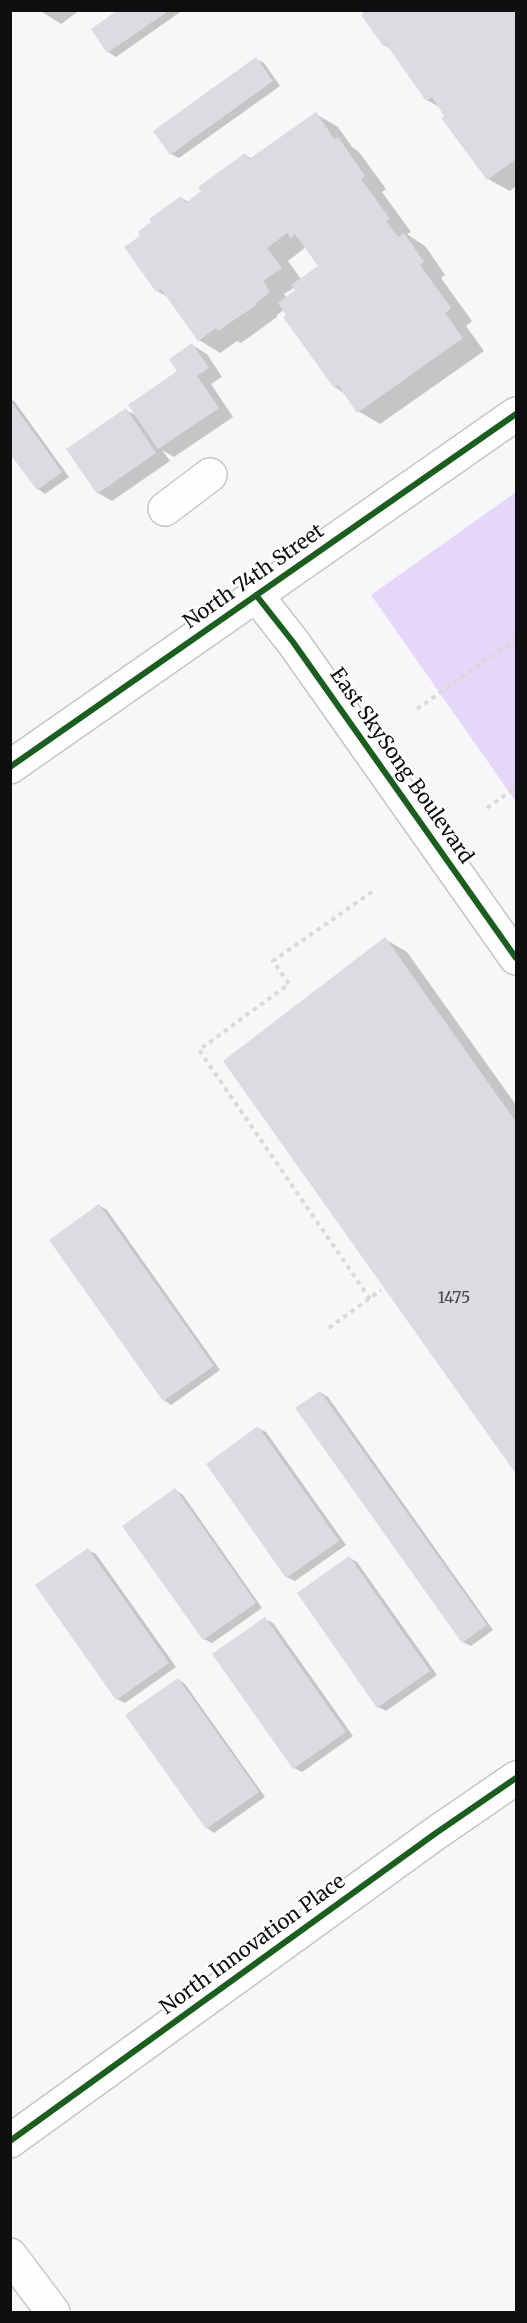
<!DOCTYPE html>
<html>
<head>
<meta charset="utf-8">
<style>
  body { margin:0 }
  #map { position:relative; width:527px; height:2323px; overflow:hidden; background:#f6f7f9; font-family:Merriweather,serif }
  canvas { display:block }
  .frame { position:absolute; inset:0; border:12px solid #0e0f10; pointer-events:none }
</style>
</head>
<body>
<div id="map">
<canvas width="527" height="2323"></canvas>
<div class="frame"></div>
</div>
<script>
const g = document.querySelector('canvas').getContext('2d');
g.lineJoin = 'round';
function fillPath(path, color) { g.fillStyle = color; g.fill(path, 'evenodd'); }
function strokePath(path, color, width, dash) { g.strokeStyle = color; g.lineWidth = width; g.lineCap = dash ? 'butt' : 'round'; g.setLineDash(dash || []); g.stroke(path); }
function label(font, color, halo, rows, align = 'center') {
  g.font = font + ' Merriweather,serif'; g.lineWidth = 4.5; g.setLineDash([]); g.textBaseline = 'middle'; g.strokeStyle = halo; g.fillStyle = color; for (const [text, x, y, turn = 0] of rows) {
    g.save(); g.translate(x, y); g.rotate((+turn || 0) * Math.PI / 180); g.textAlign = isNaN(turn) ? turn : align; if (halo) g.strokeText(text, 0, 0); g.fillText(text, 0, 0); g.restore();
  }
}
fillPath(new Path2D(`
  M 516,492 L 516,802 L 371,595 Z`), '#e6d7fa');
fillPath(new Path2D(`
  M 39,10 L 80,10 L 61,24 Z
  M 121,10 L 183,10 L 116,57 L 108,52 L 93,30 Z
  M 363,10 L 516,10 L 516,186 L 510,191 L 488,179 L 441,108 L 427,100 L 391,49 L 384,45 Z
  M 256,59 L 264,63 L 280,86 L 179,158 L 171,154 Z
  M 316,114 L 338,127 L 352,147 L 359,152 L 386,189 L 382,192 L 411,232 L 407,234 L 426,247 L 445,275 L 441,278 L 472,321 L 466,326 L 484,351 L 380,424 L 358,411 L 345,394 L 335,387 L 285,309 L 277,315 L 277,317 L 241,343 L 237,341 L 220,353 L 199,340 L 168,297 L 157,291 L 127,248 L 142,236 L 181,198 L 189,202 L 245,155 L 252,159 ZM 306,247 L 320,266 L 301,279 L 288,261 ZM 295,287 L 297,291 L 287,298 L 284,294 Z
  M 192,345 L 207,354 L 222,377 L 211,384 L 233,417 L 174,457 L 162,450 L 170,461 L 112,501 L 98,493 L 126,410 L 137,416 L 179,371 Z
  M 10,399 L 15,402 L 69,477 L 45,494 L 38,489 L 10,451 Z
  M 385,939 L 407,952 L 516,1105 L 516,1471 L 225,1061 Z
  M 100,1206 L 107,1210 L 220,1370 L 171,1405 L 164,1400 Z
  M 320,1392 L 328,1397 L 493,1630 L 471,1646 L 463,1642 Z
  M 258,1428 L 266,1432 L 346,1545 L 295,1581 L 287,1577 Z
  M 175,1490 L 183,1495 L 262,1608 L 212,1643 L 204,1639 Z
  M 88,1550 L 96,1554 L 176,1667 L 125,1703 L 117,1699 Z
  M 350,1558 L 357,1562 L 437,1675 L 386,1711 L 378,1707 Z
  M 265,1619 L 273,1623 L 353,1736 L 302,1772 L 294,1768 Z
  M 178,1679 L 185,1684 L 265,1797 L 214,1833 L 207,1828 Z`), '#0003');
fillPath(new Path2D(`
  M 118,10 L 170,10 L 107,53 L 91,29 Z
  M 362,10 L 516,10 L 516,159 L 487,180 L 441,118 L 444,116 L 432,97 L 426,101 L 386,44 L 383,46 L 361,15 L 363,13 Z
  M 256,57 L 273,81 L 170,155 L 153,131 Z
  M 316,112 L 334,139 L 338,137 L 365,176 L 361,179 L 390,219 L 386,221 L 398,237 L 404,233 L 424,262 L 420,265 L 451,308 L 445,313 L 463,338 L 357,413 L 338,385 L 334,388 L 283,317 L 286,315 L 278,303 L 295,290 L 291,285 L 318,266 L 295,234 L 291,238 L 287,233 L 267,248 L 282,268 L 263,281 L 270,292 L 256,303 L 256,305 L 218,331 L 216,328 L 198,341 L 161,289 L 156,292 L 124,247 L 140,236 L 138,232 L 151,222 L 149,219 L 181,196 L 186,203 L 201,191 L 198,187 L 245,153 L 249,159 Z
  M 192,343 L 209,368 L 197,376 L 219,408 L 158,449 L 128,405 L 177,371 L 169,359 Z
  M 10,400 L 62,472 L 37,490 L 10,454 Z
  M 126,408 L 156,453 L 97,494 L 66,449 Z
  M 385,937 L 516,1122 L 516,1474 L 223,1061 Z
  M 99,1204 L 214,1366 L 163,1401 L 49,1240 Z
  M 320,1391 L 487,1625 L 462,1643 L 295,1408 Z
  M 258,1426 L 339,1541 L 286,1578 L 206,1464 Z
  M 175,1488 L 256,1603 L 203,1640 L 122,1526 Z
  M 88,1548 L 169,1663 L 116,1700 L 35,1585 Z
  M 349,1556 L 430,1671 L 377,1708 L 297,1593 Z
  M 265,1617 L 346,1732 L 293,1769 L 212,1654 Z
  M 178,1678 L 259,1792 L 206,1829 L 125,1715 Z`), '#dbdce0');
const minor = new Path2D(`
  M 165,509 L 210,475
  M 256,595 L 293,642 L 516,958
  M 10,767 L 516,414
  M 10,2141 L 436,1833 L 516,1778`);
const major = new Path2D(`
  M 10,2255 L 53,2312`);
strokePath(minor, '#c5c6c8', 36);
strokePath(major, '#c5c6c8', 36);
strokePath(new Path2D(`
  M 417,709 L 516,639
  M 487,808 L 516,787
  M 370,1299 L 199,1050 L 289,984 L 273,961 L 376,889
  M 329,1328 L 381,1290`), '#d9d9da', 4, [4.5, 4.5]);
strokePath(minor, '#fefefe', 33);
strokePath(major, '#fefefe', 33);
strokePath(new Path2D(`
  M 256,595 L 293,642 L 516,958
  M 10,767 L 516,414
  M 10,2141 L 436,1833 L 516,1778`), '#1b5e20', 6);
label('16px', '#464748', null, [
  ["1475",454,1298]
]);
label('20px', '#0e0f10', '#fff', [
  ["North 74th Street",254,577,-35],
  ["East SkySong Boulevard",401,766,55],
  ["North Innovation Place",253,1945,-36]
]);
</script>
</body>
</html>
